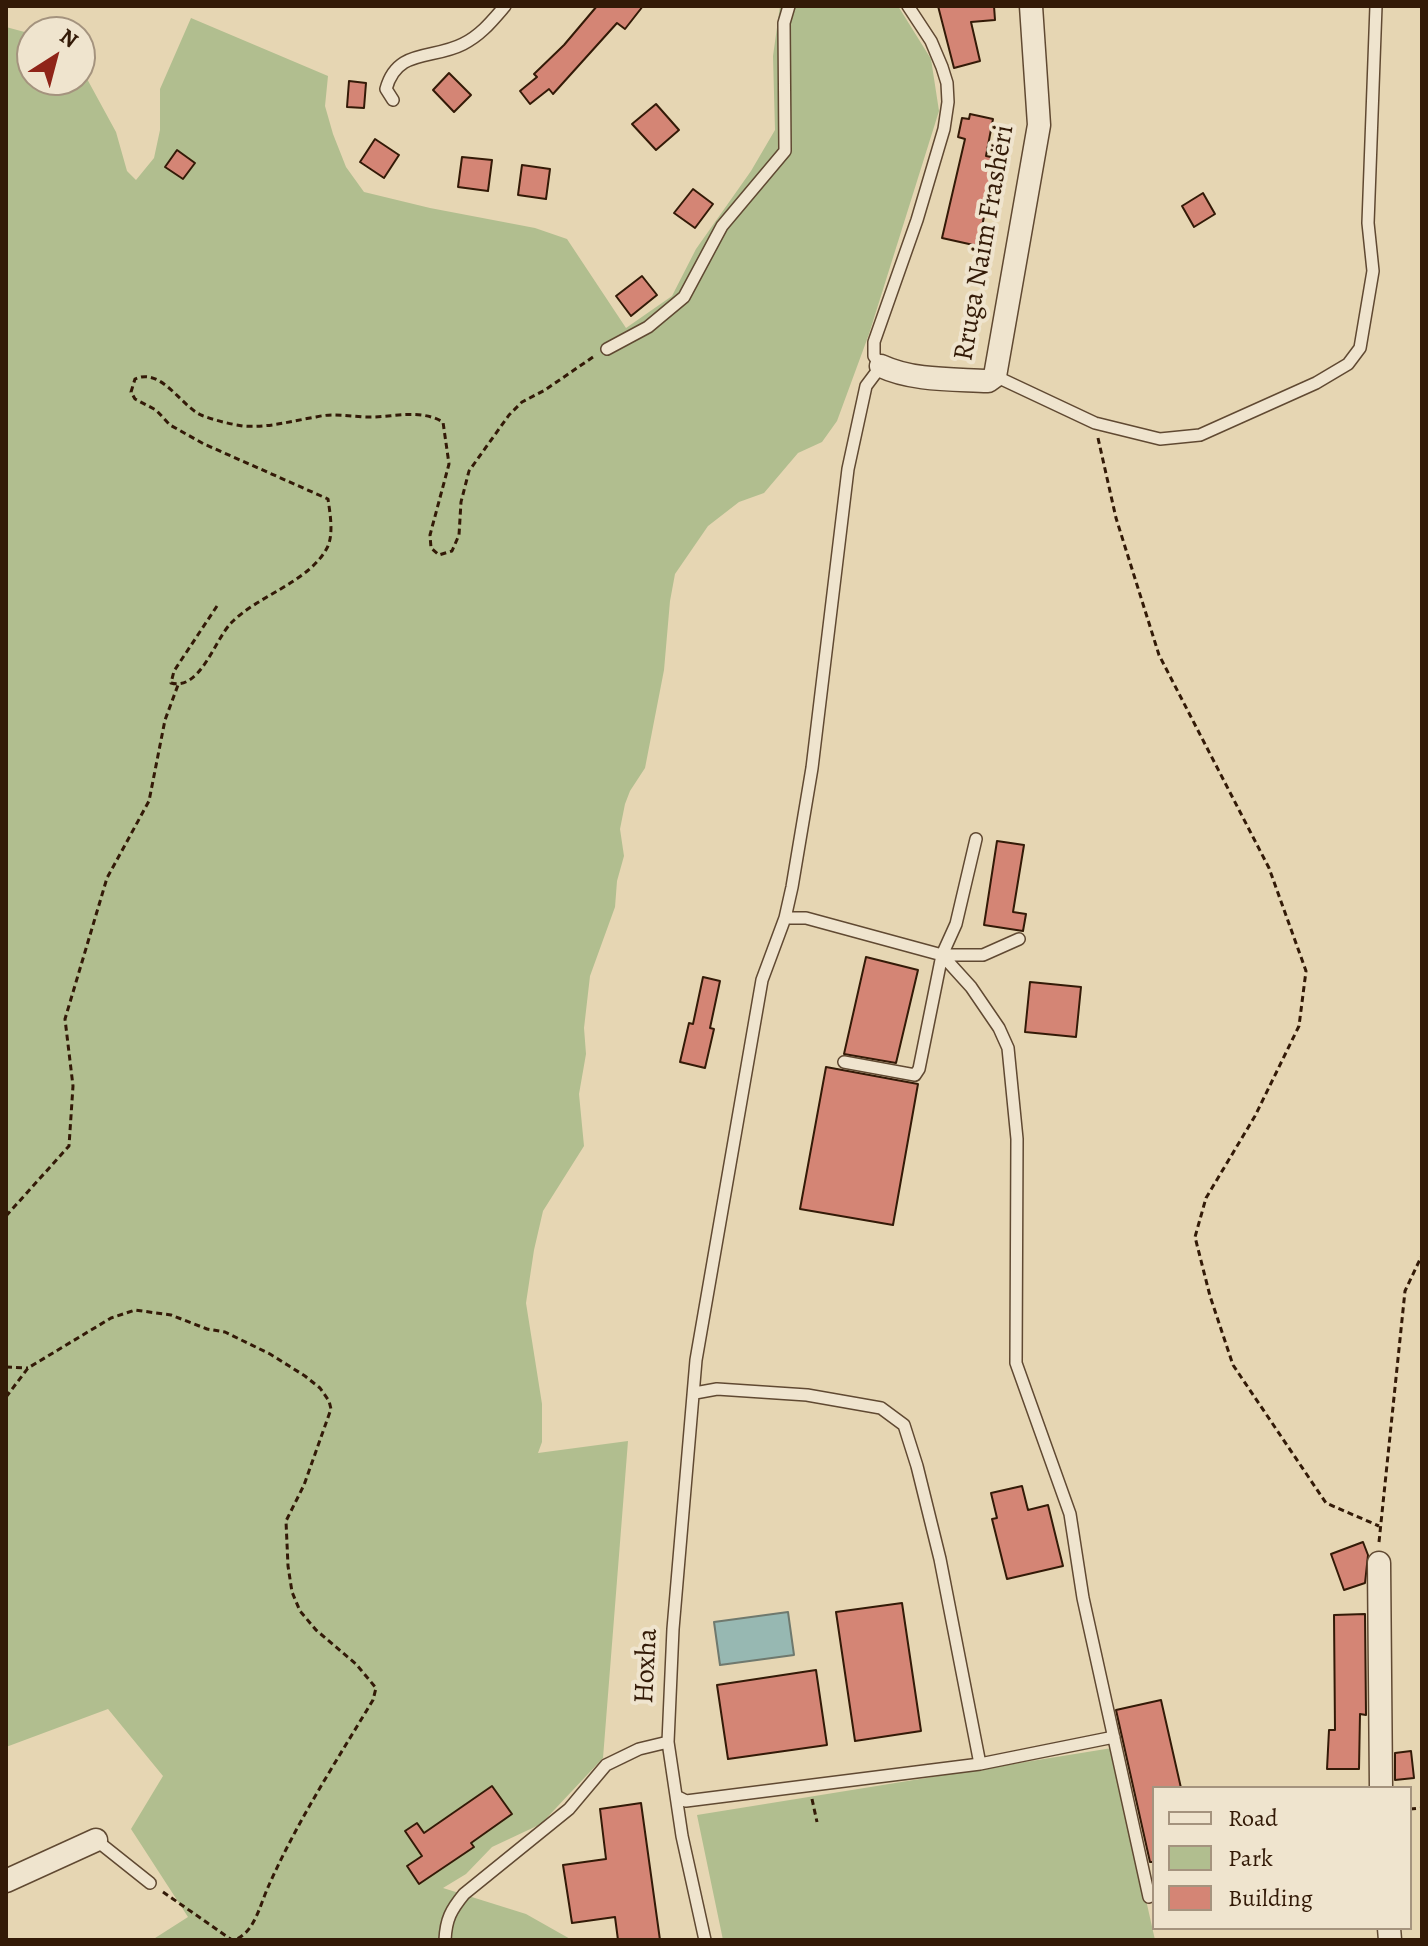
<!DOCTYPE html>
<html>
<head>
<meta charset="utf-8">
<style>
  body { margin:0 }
  #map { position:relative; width:1428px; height:1946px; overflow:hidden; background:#e6d6b3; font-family:Alegreya,serif }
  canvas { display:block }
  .frame { position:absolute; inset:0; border:8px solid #331a07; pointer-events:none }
  .legend { position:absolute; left:1152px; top:1786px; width:260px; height:144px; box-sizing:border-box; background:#efe4ce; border:2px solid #a4937e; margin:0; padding:10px 14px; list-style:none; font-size:24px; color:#331a07 }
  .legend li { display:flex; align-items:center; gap:16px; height:40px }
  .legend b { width:40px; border:2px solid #a4937e }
  .north { position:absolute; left:16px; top:16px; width:80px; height:80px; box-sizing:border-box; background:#efe4ce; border:2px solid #a4937e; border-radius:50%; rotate:36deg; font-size:22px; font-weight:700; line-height:32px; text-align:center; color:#331a07 }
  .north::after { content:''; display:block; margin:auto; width:28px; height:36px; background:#8f2418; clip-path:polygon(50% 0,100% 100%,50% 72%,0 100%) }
</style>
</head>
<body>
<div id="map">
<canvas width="1428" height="1946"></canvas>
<div class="frame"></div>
<ul class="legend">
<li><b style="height:10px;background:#efe4ce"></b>Road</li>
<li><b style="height:22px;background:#b1be8f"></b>Park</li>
<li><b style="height:22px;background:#d48575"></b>Building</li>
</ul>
<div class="north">N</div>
</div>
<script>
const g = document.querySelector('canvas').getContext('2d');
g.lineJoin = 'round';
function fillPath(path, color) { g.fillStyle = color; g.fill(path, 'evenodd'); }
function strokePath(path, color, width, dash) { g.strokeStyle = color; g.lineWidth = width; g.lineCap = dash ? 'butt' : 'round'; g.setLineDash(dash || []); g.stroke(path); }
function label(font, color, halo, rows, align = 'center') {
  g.font = font + ' Alegreya,serif'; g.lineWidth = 8; g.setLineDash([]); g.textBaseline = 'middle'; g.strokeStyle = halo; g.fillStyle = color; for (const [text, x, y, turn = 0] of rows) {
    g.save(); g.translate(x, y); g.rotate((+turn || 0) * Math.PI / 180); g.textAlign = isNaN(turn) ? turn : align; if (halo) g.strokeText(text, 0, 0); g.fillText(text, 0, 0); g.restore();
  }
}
fillPath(new Path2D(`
  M 780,6 L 898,6 L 931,59 L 939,111 L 869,334 L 837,421 L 822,442 L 798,453 L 764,493 L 739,502 L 708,526 L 675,574 L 670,601 L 664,670 L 645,768 L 630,791 L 625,804 L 620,829 L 624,856 L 617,881 L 615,907 L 590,976 L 584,1028 L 586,1054 L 579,1094 L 584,1146 L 543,1211 L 534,1250 L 526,1303 L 542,1404 L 542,1442 L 538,1453 L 628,1441 L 603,1758 L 541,1824 L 492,1847 L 466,1874 L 443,1888 L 526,1914 L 572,1940 L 152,1940 L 188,1917 L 131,1829 L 163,1776 L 108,1709 L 6,1747 L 6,27 L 32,34 L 32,80 L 80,80 L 80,66 L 116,132 L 127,171 L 136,180 L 154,158 L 160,130 L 160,89 L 191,18 L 328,76 L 325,106 L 333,134 L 346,167 L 364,192 L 430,208 L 535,228 L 567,239 L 626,328 L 672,296 L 696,249 L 751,171 L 775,130 L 773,56 Z
  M 1112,1748 L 1155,1940 L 723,1940 L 697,1815 Z`), '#b1be8f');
const water = new Path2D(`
  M 788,1612 L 794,1655 L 720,1665 L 714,1622 Z`);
fillPath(water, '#97b8b2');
strokePath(water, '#6f796e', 2);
const building = new Path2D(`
  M 597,6 L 643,6 L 625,29 L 617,23 L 553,94 L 549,89 L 530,104 L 520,91 L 537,77 L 534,74 L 564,45 Z
  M 938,6 L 994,6 L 995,20 L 971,22 L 980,61 L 954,68 Z
  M 449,73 L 471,95 L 454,112 L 433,90 Z
  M 349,81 L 366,83 L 364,108 L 347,107 Z
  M 656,104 L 679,130 L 656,150 L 632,124 Z
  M 970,114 L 993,119 L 986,156 L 996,158 L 978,246 L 942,238 L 965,139 L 958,137 L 962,118 L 969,119 Z
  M 375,139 L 399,155 L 384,178 L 360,162 Z
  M 177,150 L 195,163 L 183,179 L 165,167 Z
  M 462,157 L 492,160 L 488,191 L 458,187 Z
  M 522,165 L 550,169 L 546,199 L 518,195 Z
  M 693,189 L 713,204 L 695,228 L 674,213 Z
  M 1203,193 L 1215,214 L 1194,227 L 1182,206 Z
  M 642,276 L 657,295 L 631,316 L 616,296 Z
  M 997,841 L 1024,845 L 1013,912 L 1026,914 L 1023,931 L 984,925 Z
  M 866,957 L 918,970 L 896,1063 L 844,1054 Z
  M 703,977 L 720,981 L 710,1028 L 714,1029 L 705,1068 L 680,1062 L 689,1023 L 693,1024 Z
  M 1030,982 L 1081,987 L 1076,1037 L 1025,1032 Z
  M 826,1067 L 918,1084 L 893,1225 L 800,1209 Z
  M 1022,1486 L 1028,1510 L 1048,1505 L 1063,1566 L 1007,1579 L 992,1519 L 997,1518 L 991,1493 Z
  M 1363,1542 L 1368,1555 L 1365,1583 L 1344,1590 L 1331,1554 Z
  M 902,1603 L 921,1731 L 855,1741 L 836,1612 Z
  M 1365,1614 L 1366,1715 L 1360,1714 L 1359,1769 L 1327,1769 L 1329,1730 L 1335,1730 L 1334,1615 Z
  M 816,1670 L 827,1745 L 728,1759 L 717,1685 Z
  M 1161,1700 L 1181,1788 L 1154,1788 L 1154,1862 L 1150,1862 L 1116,1710 Z
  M 1411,1751 L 1414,1778 L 1395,1780 L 1395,1753 Z
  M 492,1786 L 512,1814 L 471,1843 L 474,1847 L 419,1884 L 407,1866 L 422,1856 L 405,1831 L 417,1823 L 424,1833 Z
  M 641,1803 L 660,1940 L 618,1940 L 615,1917 L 572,1923 L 563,1865 L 606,1859 L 600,1809 Z`);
fillPath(building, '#d48575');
strokePath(building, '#331a07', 2);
const service = new Path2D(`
  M 393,100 L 386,89 C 397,48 432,60 463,44 C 481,35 492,21 505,6
  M 607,349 L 648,327 L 684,297 L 722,226 L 785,151 L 784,23 L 789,6
  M 995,376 L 1095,423 L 1160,439 L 1200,435 L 1316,383 L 1348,364 L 1360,348 L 1373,271 L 1368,223 L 1376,6
  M 785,918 L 806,918 L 942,955 L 971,987 L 999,1028 L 1008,1048 L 1017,1139 L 1016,1363 L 1070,1514 L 1083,1598 L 1149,1897
  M 942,955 L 983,955 L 1019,939
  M 844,1062 L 915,1075 L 919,1069 L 942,955 L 956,924 L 976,839
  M 695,1393 L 717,1389 L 807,1395 L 881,1408 L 904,1425 L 917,1466 L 940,1559 L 980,1764
  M 678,1797 L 686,1801 L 980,1764 L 1114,1737
  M 96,1840 L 150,1883
  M 445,1940 C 446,1919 451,1910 464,1894 L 569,1809 L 606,1765 L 639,1749 L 668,1742
  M 705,1940 L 682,1836 L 668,1742 L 673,1629 L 696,1360 L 762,980 L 785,918 L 792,887 L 812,768 L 848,469 L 866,386 L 881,366 L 874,356 L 874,342 L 917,220 L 944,129 L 948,102 L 947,83 L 942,67 L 931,41 L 908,6`);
const minor = new Path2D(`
  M 881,366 C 913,381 953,379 988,381 L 995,376 L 1039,125 L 1031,6
  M 1379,1563 L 1381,1788
  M 6,1881 L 96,1840
  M 1389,1928 L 1390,1940`);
strokePath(service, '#604932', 14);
strokePath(minor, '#604932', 25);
strokePath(new Path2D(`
  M 1098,438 L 1116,518 L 1159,655 L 1269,868 L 1306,971 L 1299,1026 L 1255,1116 L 1206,1198 L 1195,1237 L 1210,1296 L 1233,1365 L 1326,1503 L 1379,1526
  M 217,606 L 174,671 L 171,683 C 200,691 214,641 231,623 C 257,596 309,582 327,548 C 334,535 330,513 328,499 L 204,444 L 170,425 L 156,410 L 135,399 L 131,392 L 135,379 C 161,367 180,405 201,415 C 213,420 230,424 243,426 C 269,428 291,421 316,417 C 332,413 348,416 365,417 C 391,418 419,408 443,422 L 449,464 L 430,535 L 431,548 L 439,555 L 452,551 L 459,535 L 461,502 L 469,471 L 509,415 L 522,402 L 545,390 L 593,357
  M 6,1216 L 69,1146 L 73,1086 L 65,1019 L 107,878 L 149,801 L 165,720 L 178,685
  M 6,1367 L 28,1368
  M 6,1397 L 28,1368 L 111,1318 L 135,1310 L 171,1315 L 207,1329 L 225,1332 L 270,1354 L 305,1376 L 320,1388 L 329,1401 L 331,1409 L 304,1485 L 286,1521 L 288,1566 L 292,1592 L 300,1611 L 316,1630 L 356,1664 L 376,1688 L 373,1700 C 337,1760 298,1820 269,1885 C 260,1904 255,1933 234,1940
  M 1379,1542 L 1405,1291 L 1422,1255
  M 812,1799 L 817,1822
  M 1410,1809 L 1422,1808
  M 163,1892 L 232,1940`), '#331a07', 3, [6, 4]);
strokePath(service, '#efe4ce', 11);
strokePath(minor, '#efe4ce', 22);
label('28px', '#331a07', '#efe4ce', [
  ["Rruga Naim Frashëri",985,243,-80],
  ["Hoxha",647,1666,-87]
]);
</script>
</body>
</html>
